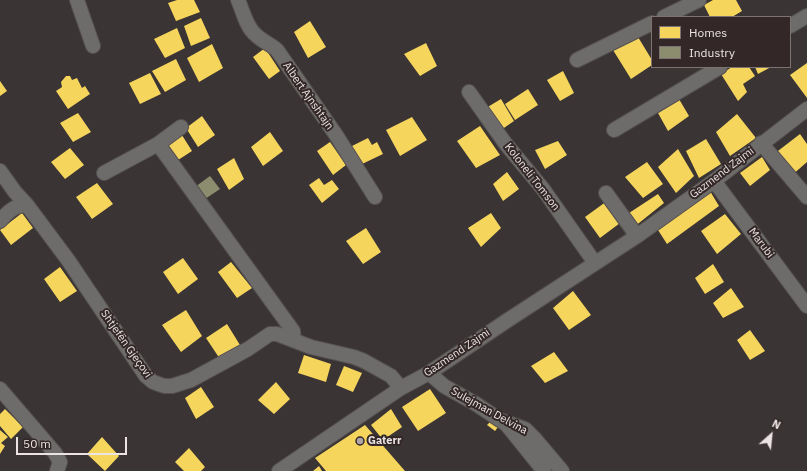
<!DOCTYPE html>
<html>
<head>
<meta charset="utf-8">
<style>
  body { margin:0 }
  #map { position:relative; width:807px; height:471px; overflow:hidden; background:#3a3434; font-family:"IBM Plex Sans",sans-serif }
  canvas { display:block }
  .legend { position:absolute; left:651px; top:16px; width:140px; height:52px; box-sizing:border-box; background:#332727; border:1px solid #7d7373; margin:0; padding:5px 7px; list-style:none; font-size:12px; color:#ece4e4 }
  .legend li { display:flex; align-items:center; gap:8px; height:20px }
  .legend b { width:20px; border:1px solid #7d7373 }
  .north { position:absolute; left:751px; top:415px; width:40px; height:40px; -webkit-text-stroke:3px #332727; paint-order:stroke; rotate:27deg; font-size:11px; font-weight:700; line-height:16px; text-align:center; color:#ece4e4 }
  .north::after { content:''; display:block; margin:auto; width:14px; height:18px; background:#ece4e4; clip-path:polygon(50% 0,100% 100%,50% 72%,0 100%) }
  .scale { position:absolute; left:16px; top:437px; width:111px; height:18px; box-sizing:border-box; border:2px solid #ece4e4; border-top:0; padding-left:5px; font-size:12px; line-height:14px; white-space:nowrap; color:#ece4e4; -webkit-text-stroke:3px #332727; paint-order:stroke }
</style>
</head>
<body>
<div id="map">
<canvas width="807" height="471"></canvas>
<ul class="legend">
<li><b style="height:11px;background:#f6d55c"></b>Homes</li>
<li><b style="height:11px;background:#8c8c6e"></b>Industry</li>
</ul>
<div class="north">N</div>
<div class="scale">50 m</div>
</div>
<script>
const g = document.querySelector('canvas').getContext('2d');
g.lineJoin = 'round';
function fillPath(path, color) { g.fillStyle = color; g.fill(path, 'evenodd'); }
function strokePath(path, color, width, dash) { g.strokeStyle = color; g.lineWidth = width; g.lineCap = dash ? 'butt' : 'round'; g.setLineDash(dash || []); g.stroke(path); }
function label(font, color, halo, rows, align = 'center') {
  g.font = font + ' "IBM Plex Sans",sans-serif'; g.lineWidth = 4; g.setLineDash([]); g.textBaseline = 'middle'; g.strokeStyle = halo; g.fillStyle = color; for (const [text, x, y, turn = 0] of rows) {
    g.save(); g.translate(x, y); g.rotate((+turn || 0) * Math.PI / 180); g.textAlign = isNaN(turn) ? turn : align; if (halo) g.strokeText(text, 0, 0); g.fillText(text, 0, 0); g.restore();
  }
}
fillPath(new Path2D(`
  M 177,0 L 194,0 L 200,12 L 176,21 L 168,3 Z
  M 713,0 L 736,0 L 742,11 L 732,17 L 710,17 L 704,5 Z
  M 201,18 L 210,38 L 191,46 L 184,26 Z
  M 310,21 L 326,47 L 308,58 L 294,32 Z
  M 177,28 L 185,48 L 165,58 L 154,39 Z
  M 638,37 L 652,60 L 652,65 L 631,79 L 613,50 Z
  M 426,43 L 437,66 L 420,76 L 404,54 Z
  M 212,44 L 223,68 L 199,82 L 187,58 Z
  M 265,48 L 280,71 L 269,79 L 253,57 Z
  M 176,59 L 186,80 L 165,92 L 152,71 Z
  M 807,63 L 807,98 L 790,75 Z
  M 732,67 L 749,67 L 755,76 L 743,84 L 747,92 L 738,101 L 721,74 Z
  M 755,67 L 771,67 L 758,74 Z
  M 563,71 L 574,93 L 560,101 L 547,80 Z
  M 150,73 L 161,94 L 140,104 L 129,83 Z
  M 66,76 L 70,76 L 72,80 L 77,78 L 82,88 L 85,86 L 90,94 L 68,109 L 56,91 L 62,87 L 61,82 Z
  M 0,81 L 7,91 L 0,96 Z
  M 528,89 L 538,105 L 515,120 L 505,104 Z
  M 501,99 L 514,121 L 501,130 L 486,108 Z
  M 679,99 L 689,116 L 668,131 L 658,113 Z
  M 78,113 L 91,132 L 73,142 L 60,123 Z
  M 737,114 L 756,138 L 730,156 L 716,132 Z
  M 202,116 L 215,135 L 198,147 L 186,128 Z
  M 412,117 L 427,140 L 400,156 L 386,130 Z
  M 480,126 L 500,155 L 476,168 L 457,141 Z
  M 180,132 L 192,151 L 175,162 L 162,144 Z
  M 270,132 L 283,151 L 263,166 L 251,147 Z
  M 800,134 L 807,144 L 807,162 L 791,176 L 774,154 Z
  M 368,138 L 372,145 L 377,142 L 383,154 L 360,165 L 350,147 Z
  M 706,139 L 721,164 L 699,178 L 686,151 Z
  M 558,141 L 567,155 L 545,169 L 535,150 Z
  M 330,142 L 346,165 L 333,175 L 317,151 Z
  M 70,148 L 84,165 L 65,179 L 51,162 Z
  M 678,149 L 694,176 L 676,193 L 658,167 Z
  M 762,157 L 770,170 L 750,186 L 740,173 Z
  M 234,158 L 244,179 L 229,190 L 217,169 Z
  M 647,162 L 663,184 L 643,198 L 625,177 Z
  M 507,172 L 519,189 L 503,201 L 493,184 Z
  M 319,178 L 324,185 L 332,180 L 339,189 L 322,203 L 309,185 Z
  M 97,183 L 113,204 L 92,219 L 76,197 Z
  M 710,191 L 719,206 L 667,244 L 658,230 Z
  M 658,194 L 664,203 L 634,227 L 626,215 Z
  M 607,201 L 620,223 L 600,238 L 585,217 Z
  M 22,213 L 33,228 L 11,245 L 0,230 Z
  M 491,213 L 501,228 L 481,247 L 468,228 Z
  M 725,214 L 741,234 L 717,254 L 701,231 Z
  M 366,228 L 381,252 L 363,264 L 346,241 Z
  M 183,258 L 198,279 L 178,294 L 163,272 Z
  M 231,262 L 252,288 L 237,298 L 218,272 Z
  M 713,264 L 724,282 L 705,294 L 695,278 Z
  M 60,267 L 77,291 L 60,302 L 44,279 Z
  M 731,288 L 744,307 L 723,318 L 713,303 Z
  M 573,291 L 591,315 L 569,330 L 553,308 Z
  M 186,310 L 202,336 L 181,352 L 162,325 Z
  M 227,324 L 240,345 L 220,359 L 206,338 Z
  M 750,330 L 765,351 L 750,360 L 737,340 Z
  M 554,352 L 568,371 L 545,383 L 531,366 Z
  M 304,355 L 331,364 L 326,382 L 298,373 Z
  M 344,366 L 362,373 L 353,392 L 336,385 Z
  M 276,382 L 290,399 L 274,414 L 258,400 Z
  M 201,387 L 214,407 L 196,419 L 185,398 Z
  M 430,389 L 446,413 L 418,431 L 402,407 Z
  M 5,409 L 23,427 L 11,439 L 0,426 L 0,414 Z
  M 391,409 L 402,427 L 383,440 L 371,425 Z
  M 491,421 L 498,427 L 495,431 L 487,425 Z
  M 365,425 L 405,471 L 326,471 L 315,458 Z
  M 0,430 L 8,437 L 1,443 L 5,446 L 0,454 Z
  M 102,437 L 119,456 L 105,471 L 87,454 Z
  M 189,448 L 205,467 L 201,471 L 184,471 L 175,462 Z
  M 319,466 L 322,471 L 313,471 Z`), '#f6d55c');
fillPath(new Path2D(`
  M 210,176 L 220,189 L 205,199 L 195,187 Z`), '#8c8c6e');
const minor = new Path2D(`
  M 77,0 L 93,46
  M 238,0 C 243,11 246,27 256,35 C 262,41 270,44 277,50 L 336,135 L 375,197
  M 664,17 L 699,0
  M 790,26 L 807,16
  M 577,60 L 652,23
  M 469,92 L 505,143 L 543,189 L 595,263
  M 614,130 L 720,67
  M 761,143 L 807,197
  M 158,144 L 293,331 L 294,340
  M 0,171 L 15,192 L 27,205
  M 104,173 L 158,144 L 181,127
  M 714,181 L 807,306
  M 606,193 L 637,236
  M 0,221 C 8,212 14,205 27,205 L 68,260 L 146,376 L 153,382 L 164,386 L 172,386 L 191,380 L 248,349 L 270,334 L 277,334 L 311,347 L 354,357 L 364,361 L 391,376 L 401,388
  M 429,373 L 444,386 L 476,404 L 500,420 L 525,429 L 535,439 L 562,471
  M 0,389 L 55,453 L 60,462 L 57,471
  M 502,421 L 507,425 L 544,471
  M 279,471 L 401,388 L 429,373 L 508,320 L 637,236 L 714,181 L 807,109`);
strokePath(minor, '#565151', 16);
strokePath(minor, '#6e6b6b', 14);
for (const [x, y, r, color] of [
  [360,441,4,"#aea6a6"]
]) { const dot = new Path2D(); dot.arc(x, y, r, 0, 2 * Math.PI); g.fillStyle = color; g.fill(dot); strokePath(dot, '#332727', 1.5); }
label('11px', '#ece4e4', '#332727', [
  ["Albert Ajnshtajn",308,96,55],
  ["Gazmend Zajmi",722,173,-37],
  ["Koloneli Tomson",532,177,52],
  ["Marubi",761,243,53],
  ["Shtjefën Gjeçovi",126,344,55],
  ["Gazmend Zajmi",457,353,-34],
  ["Sulejman Delvina",489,411,29]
]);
label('bold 11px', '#ece4e4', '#332727', [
  ["Gaterr",368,441]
], 'left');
</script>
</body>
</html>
